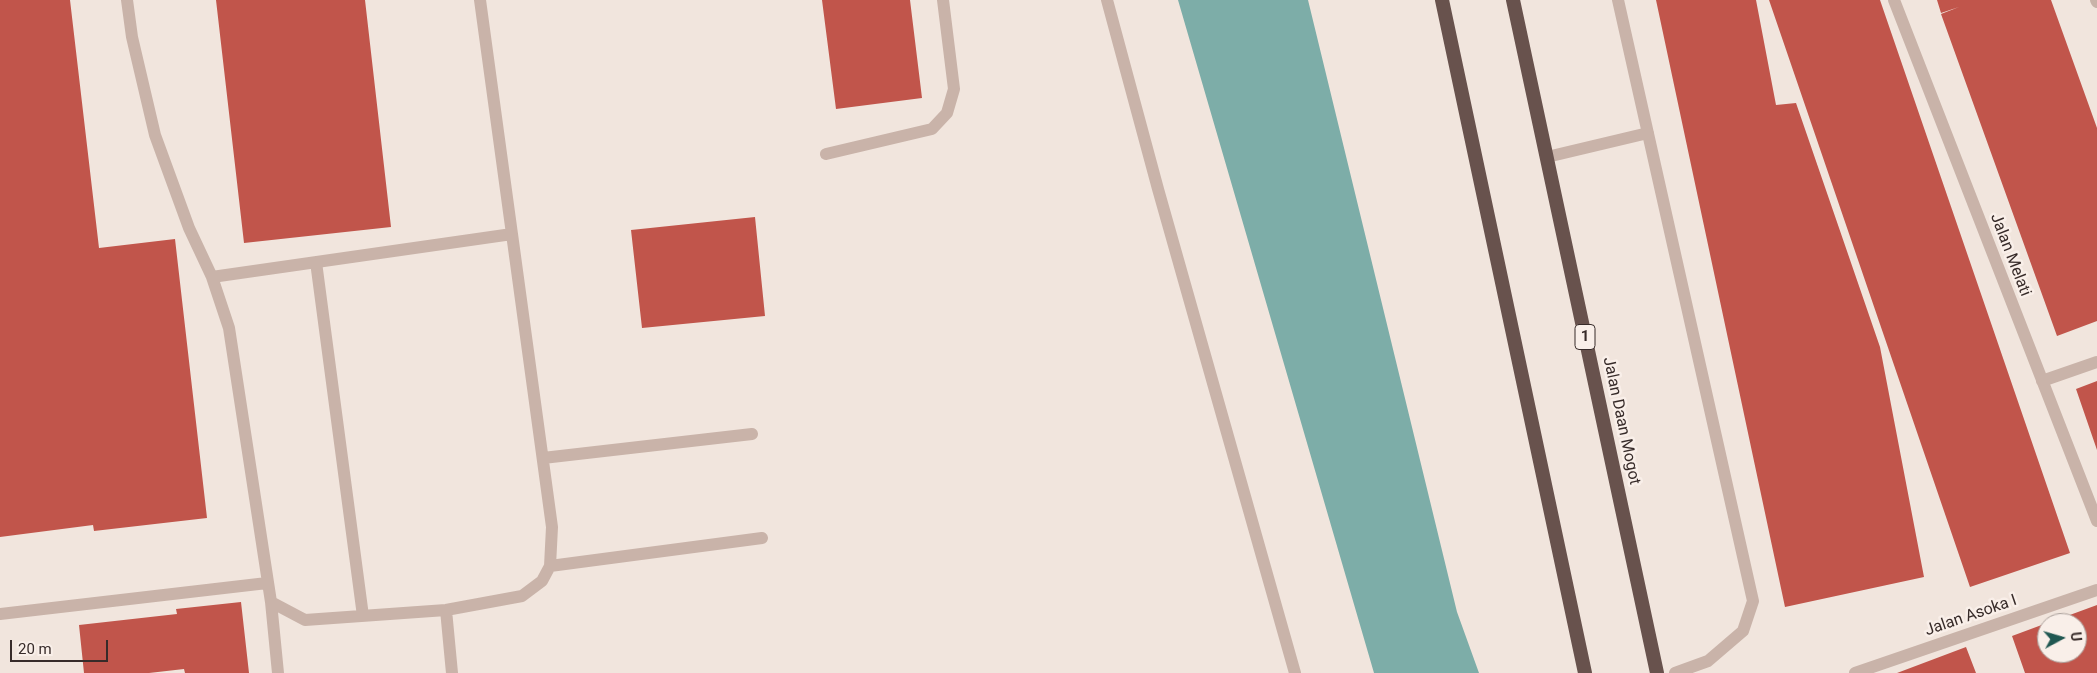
<!DOCTYPE html>
<html>
<head>
<meta charset="utf-8">
<style>
  body { margin:0 }
  #map { position:relative; width:2097px; height:673px; overflow:hidden; background:#f1e5dd; font-family:Roboto,sans-serif }
  canvas { display:block }
  .north { position:absolute; left:2037px; top:613px; width:50px; height:50px; box-sizing:border-box; background:#f9efe9; border:1px solid #aba19c; border-radius:50%; rotate:84deg; font-size:14px; font-weight:700; line-height:20px; text-align:center; color:#372b29 }
  .north::after { content:''; display:block; margin:auto; width:18px; height:22px; background:#205751; clip-path:polygon(50% 0,100% 100%,50% 72%,0 100%) }
  .scale { position:absolute; left:10px; top:640px; width:98px; height:22px; box-sizing:border-box; border:2px solid #372b29; border-top:0; padding-left:6px; font-size:15px; line-height:18px; white-space:nowrap; color:#372b29; -webkit-text-stroke:4px #f9efe9; paint-order:stroke }
</style>
</head>
<body>
<div id="map">
<canvas width="2097" height="673"></canvas>
<div class="north">U</div>
<div class="scale">20 m</div>
</div>
<script>
const g = document.querySelector('canvas').getContext('2d');
g.lineJoin = 'round';
function fillPath(path, color) { g.fillStyle = color; g.fill(path, 'evenodd'); }
function strokePath(path, color, width, dash) { g.strokeStyle = color; g.lineWidth = width; g.lineCap = dash ? 'butt' : 'round'; g.setLineDash(dash || []); g.stroke(path); }
function label(font, color, halo, rows, align = 'center') {
  g.font = font + ' Roboto,sans-serif'; g.lineWidth = 5; g.setLineDash([]); g.textBaseline = 'middle'; g.strokeStyle = halo; g.fillStyle = color; for (const [text, x, y, turn = 0] of rows) {
    g.save(); g.translate(x, y); g.rotate((+turn || 0) * Math.PI / 180); g.textAlign = isNaN(turn) ? turn : align; if (halo) g.strokeText(text, 0, 0); g.fillText(text, 0, 0); g.restore();
  }
}
fillPath(new Path2D(`
  M 1178,0 L 1308,0 L 1457,612 L 1479,673 L 1374,673 Z`), '#7dada8');
fillPath(new Path2D(`
  M 0,0 L 70,0 L 99,248 L 175,239 L 207,518 L 94,531 L 93,525 L 0,537 Z
  M 216,0 L 365,0 L 391,227 L 244,243 Z
  M 822,0 L 910,0 L 922,98 L 836,109 Z
  M 1656,0 L 1756,0 L 1776,105 L 1796,103 L 1880,347 L 1924,577 L 1785,607 Z
  M 1769,0 L 1880,0 L 2070,553 L 1970,587 Z
  M 1937,0 L 2051,0 L 2097,128 L 2097,321 L 2057,336 L 1941,14 L 1959,7 L 1941,13 Z
  M 755,217 L 765,316 L 642,328 L 631,230 Z
  M 2097,381 L 2097,450 L 2076,389 Z
  M 241,602 L 249,673 L 185,673 L 184,669 L 149,673 L 84,673 L 79,625 L 177,614 L 176,609 Z
  M 2097,605 L 2097,673 L 2025,673 L 2012,636 L 2047,623 L 2047,653 L 2077,653 L 2077,623 L 2048,623 Z
  M 1966,647 L 1976,673 L 1897,673 Z`), '#c1554b');
strokePath(new Path2D(`
  M 127,0 L 132,37 L 155,135 L 189,228 L 212,277 L 229,328 L 271,602 L 305,620 L 446,610 L 522,596 L 542,581 L 550,566 L 552,527 L 512,234 L 212,277
  M 480,0 L 512,234
  M 1107,0 L 1158,189 L 1295,673
  M 1618,0 L 1753,601 L 1743,631 L 1708,661 L 1675,673
  M 826,154 L 932,129 L 947,113 L 954,89 L 943,0
  M 1547,157 L 1648,133
  M 316,262 L 363,616
  M 543,458 L 752,434
  M 550,566 L 762,538
  M 271,602 L 278,673
  M 446,610 L 452,673
  M 0,614 L 267,583`), '#c9b3a9', 12);
strokePath(new Path2D(`
  M 1894,0 L 2097,521
  M 2096,0 L 2097,2
  M 2042,381 L 2097,362
  M 1855,673 L 2097,590`), '#c9b3a9', 12);
strokePath(new Path2D(`
  M 1442,0 L 1585,673
  M 1513,0 L 1657,673`), '#68524d', 14);
for (const [x, y, w] of [
  [1585,337,20]
]) { const box = new Path2D(); box.roundRect(x - w / 2, y - 12.5, w, 25, 4); g.fillStyle = '#f9efe9'; g.fill(box); strokePath(box, '#372b29', 1); }
label('bold 15px', '#372b29', null, [
  ["1",1585,337]
]);
label('16px', '#372b29', '#f9efe9', [
  ["Jalan Melati",2010,255,69],
  ["Jalan Daan Mogot",1621,421,78],
  ["Jalan Asoka I",1971,616,-19]
]);
</script>
</body>
</html>
